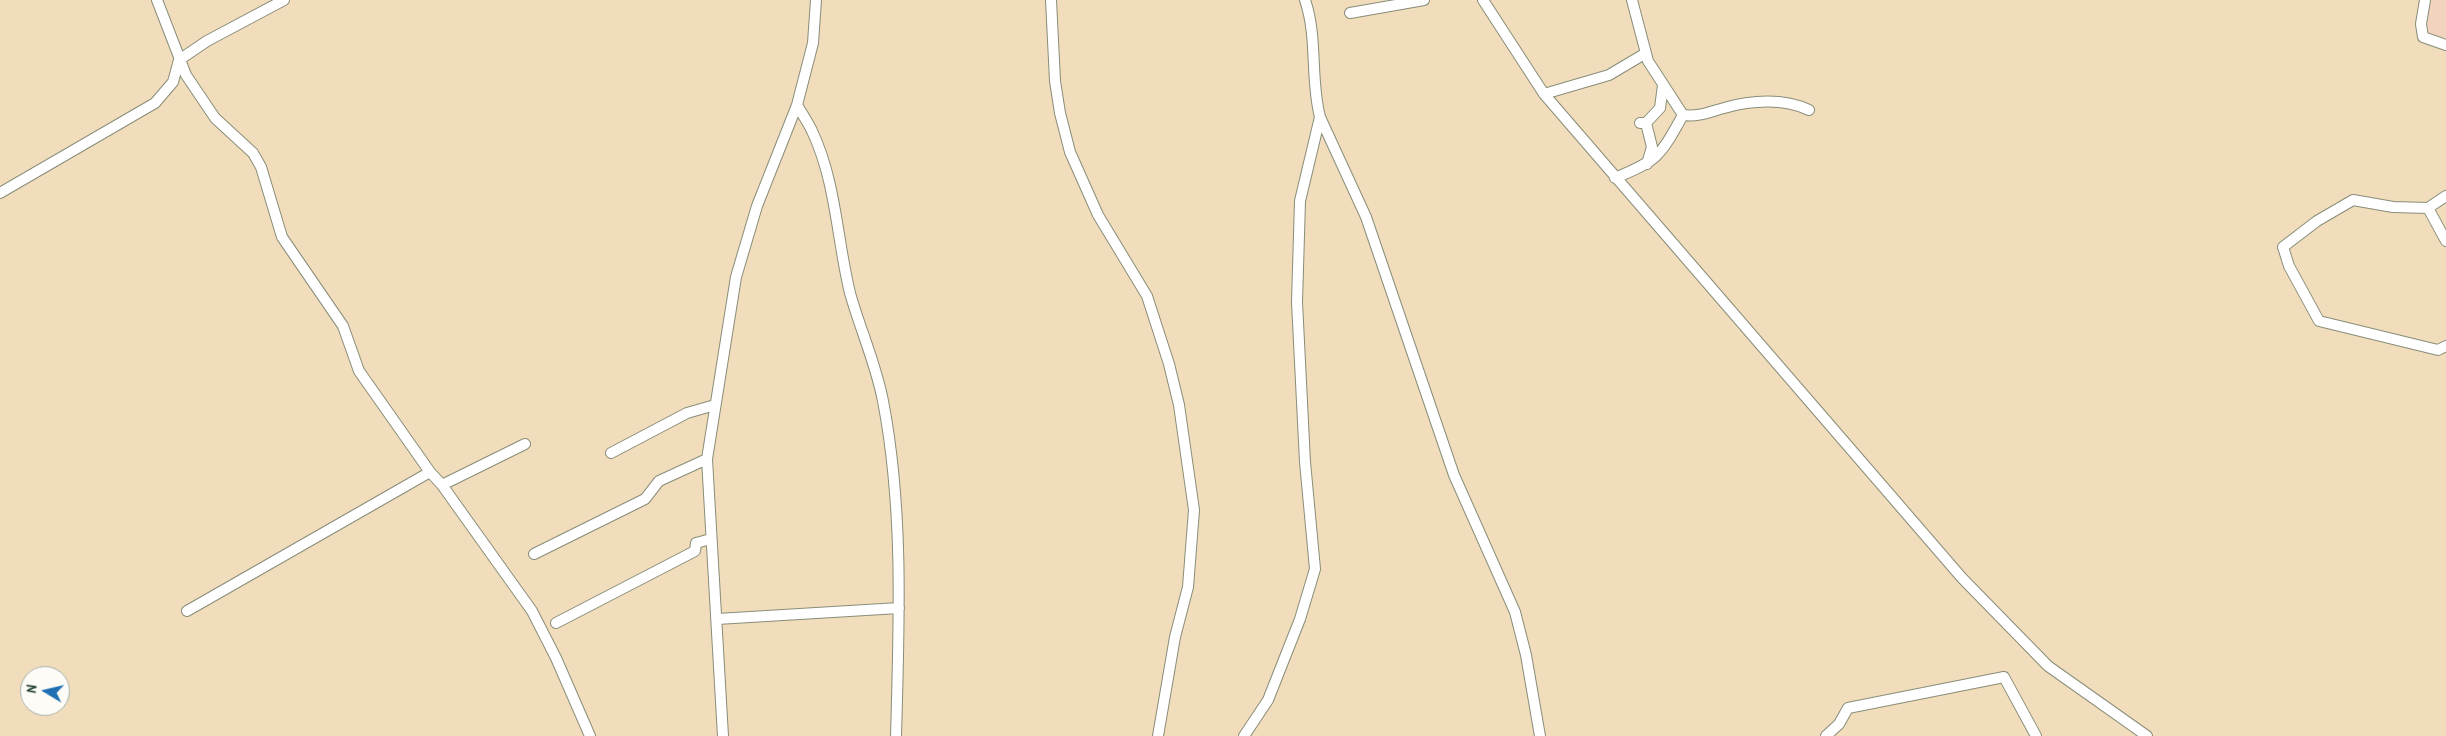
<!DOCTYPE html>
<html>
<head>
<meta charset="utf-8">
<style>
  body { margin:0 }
  #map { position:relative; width:2446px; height:736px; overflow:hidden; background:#f1ddbc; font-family:"Patrick Hand",sans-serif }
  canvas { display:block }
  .north { position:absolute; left:20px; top:666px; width:50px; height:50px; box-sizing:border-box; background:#fdfcf7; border:1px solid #a4b0a9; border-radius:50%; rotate:279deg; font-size:14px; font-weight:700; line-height:20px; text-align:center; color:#1f3d34 }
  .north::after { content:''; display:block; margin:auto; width:18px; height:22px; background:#1f6fb2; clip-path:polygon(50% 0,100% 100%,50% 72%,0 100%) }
</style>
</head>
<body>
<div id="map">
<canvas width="2446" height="736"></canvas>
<div class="north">N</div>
</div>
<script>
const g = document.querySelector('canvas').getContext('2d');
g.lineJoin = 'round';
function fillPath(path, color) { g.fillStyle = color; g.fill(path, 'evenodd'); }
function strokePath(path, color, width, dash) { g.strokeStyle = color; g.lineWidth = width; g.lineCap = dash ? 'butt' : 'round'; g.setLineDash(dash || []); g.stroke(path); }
fillPath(new Path2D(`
  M 2431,0 L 2446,0 L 2446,38 L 2423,33 Z`), '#f2d4be');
const minor = new Path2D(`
  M 157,0 L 186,75 L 215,118 L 253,153 L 261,167 L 282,237 L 343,326 L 359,371 L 430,472 L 442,485 L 532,611 L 556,658 L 590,736
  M 1051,0 L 1055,81 L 1060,113 L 1070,152 L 1098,215 L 1147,296 L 1169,364 L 1179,405 L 1194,510 L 1188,587 L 1175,637 L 1158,736
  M 1305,0 C 1318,38 1310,79 1320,117 L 1366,217 L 1454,475 L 1515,612 L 1526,655 L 1540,736
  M 1483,0 L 1544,94 L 1962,578 L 2048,666 L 2147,736
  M 1632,0 L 1648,61 L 1683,115
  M 2425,0 L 2421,24 L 2423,37 L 2446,45
  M 1350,13 L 1424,0
  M 1544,94 L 1609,75 L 1646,53
  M 797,105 C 802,114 808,122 812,131 C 836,181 837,240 850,293 C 860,329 876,364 883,401 C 904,510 899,625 896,736
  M 1640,123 L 1646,123 L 1652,147 L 1647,164
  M 1646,123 L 1660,108 L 1663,85
  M 1615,178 C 1659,160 1660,156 1683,115 C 1699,117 1709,112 1724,108 C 1751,100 1784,98 1809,110
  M 0,193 L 155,103 L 173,82 L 179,60 L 207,41 L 284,0
  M 2446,196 L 2428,208 L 2393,207 L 2353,200 L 2317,221 L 2283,247 L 2289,266 L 2319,321 L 2438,350 L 2446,346
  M 2428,208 L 2446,241
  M 611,453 L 687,413 L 715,405
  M 442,485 L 525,444
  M 534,554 L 645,499 L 659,481 L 707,459
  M 187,611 L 430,472
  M 717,619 L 899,608
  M 556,623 L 695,551 L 696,543 L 711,539
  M 723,736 L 707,459 L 736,277 L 757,206 L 797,105 L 813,43 L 816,0
  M 1244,736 L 1268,700 L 1300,619 L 1315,569 L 1305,462 L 1297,302 L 1300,201 L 1320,117
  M 1826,736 L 1839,724 L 1848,708 L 2004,677 L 2036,736`);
strokePath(minor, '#888d78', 12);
strokePath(minor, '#fff', 10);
</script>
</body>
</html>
